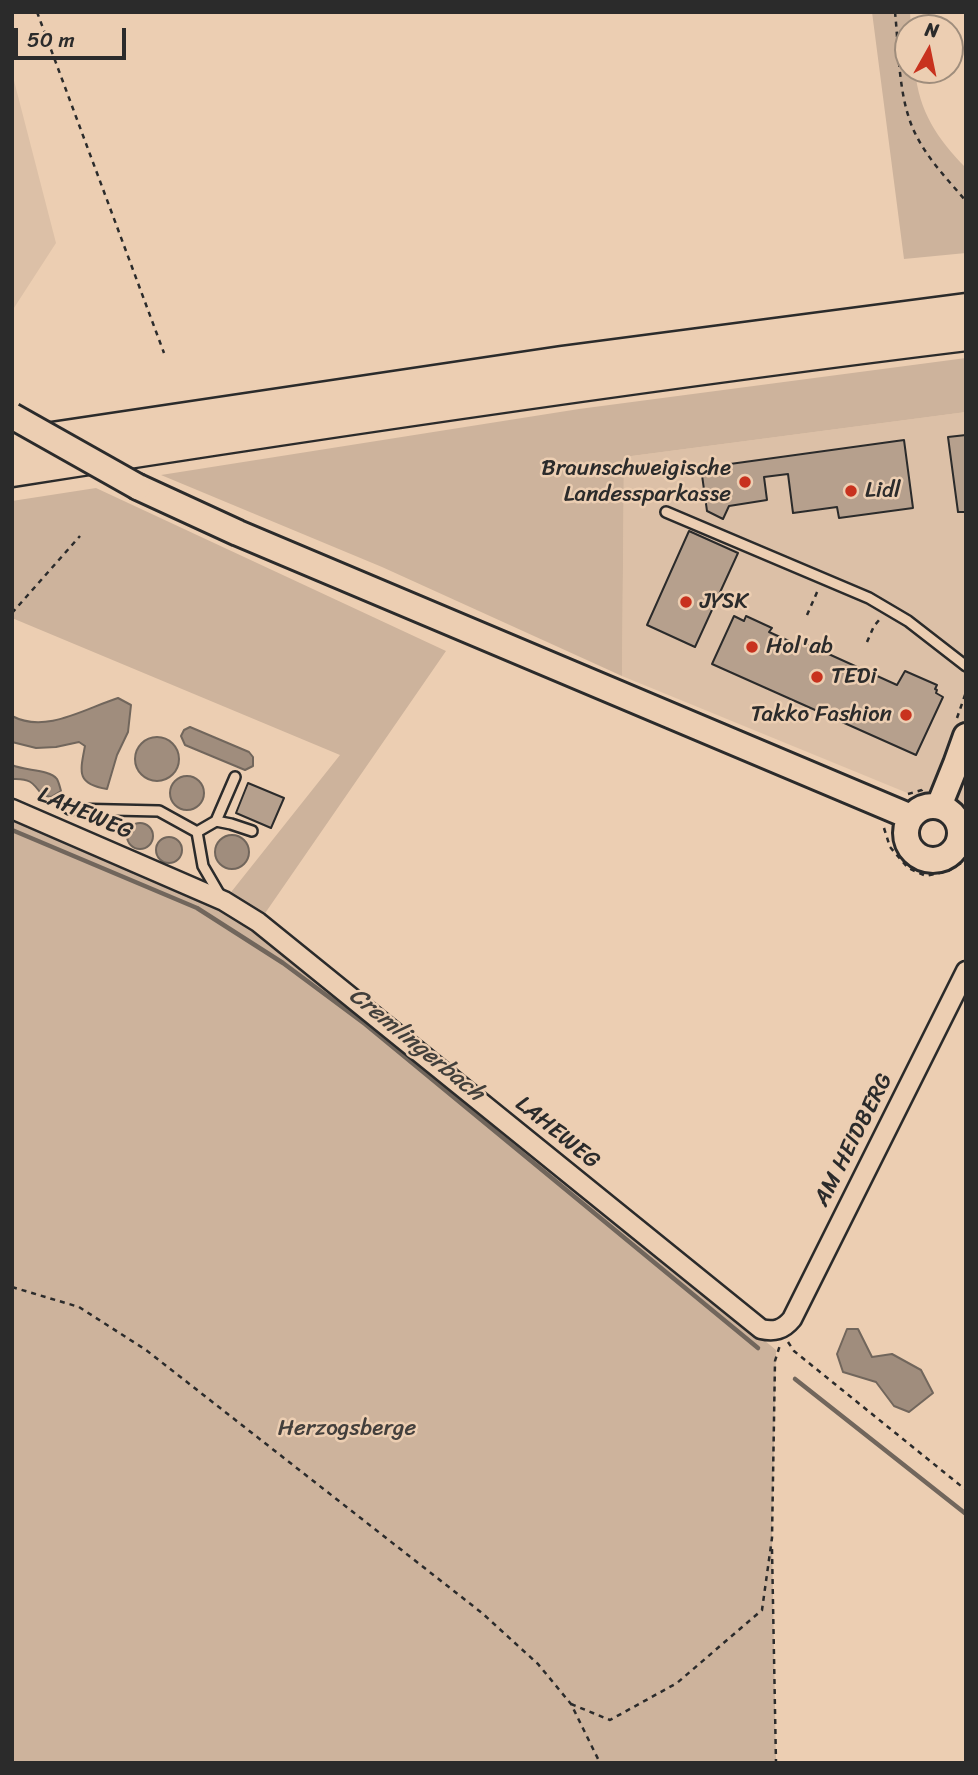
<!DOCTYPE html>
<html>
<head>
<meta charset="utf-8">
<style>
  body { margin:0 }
  #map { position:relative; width:978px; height:1775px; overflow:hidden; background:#ecceb2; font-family:Sriracha,sans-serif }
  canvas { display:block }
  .frame { position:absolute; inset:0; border:14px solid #2b2b2b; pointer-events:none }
  .north { position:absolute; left:894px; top:14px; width:70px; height:70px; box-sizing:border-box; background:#ecceb2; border:2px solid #9f8d7c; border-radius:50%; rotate:9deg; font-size:19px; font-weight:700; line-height:28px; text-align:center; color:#2b2b2b }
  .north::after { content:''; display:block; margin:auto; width:24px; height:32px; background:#c8321e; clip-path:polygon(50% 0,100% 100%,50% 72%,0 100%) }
  .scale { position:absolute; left:14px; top:28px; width:112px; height:32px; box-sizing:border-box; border:4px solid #2b2b2b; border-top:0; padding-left:9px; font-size:21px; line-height:24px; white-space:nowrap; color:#2b2b2b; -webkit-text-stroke:5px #ecceb2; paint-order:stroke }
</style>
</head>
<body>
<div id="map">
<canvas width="978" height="1775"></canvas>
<div class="frame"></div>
<div class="north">N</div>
<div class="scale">50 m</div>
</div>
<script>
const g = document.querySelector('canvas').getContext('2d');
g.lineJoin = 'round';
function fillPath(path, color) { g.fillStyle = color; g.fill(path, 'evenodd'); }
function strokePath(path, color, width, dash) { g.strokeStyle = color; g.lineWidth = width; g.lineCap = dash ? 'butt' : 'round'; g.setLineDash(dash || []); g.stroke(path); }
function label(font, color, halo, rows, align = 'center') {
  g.font = font + ' Sriracha,sans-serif'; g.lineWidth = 5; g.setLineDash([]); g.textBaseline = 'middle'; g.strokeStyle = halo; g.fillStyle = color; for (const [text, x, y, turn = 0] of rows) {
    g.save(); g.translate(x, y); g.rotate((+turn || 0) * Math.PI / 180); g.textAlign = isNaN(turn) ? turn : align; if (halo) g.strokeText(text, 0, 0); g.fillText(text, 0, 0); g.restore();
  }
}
fillPath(new Path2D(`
  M 12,73 L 56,243 L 12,311 Z
  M 966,412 L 966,817 L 622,676 L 624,457 Z`), '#dcc0a7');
fillPath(new Path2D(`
  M 872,12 L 910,12 L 911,28 L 908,28 L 908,70 L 915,70 C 919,112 937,138 966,168 L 966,253 L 904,259 Z
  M 966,358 L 966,412 L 624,457 L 622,676 L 382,567 L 161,475 L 579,409 Z
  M 96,488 L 446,651 L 259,922 L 776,1350 L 772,1538 L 776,1763 L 12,1763 L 12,809 L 224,901 L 340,755 L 12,618 L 12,501 Z`), '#cdb39c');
const water = new Path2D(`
  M 118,698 L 131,705 L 128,732 L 117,755 L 107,789 C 76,784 80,772 85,746 L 79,742 L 56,747 L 36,748 L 12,742 L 12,716 C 46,734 86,708 118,698 Z
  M 190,727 L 249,752 L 253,757 L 253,766 L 245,770 L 185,745 L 181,736 L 184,730 Z
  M135 759a22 22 0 1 1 44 0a22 22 0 1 1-44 0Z
  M 12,765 C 25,771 49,769 57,779 C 59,783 60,787 61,791 L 51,797 L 42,795 C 33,782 29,778 12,779 Z
  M170 793a17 17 0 1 1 34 0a17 17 0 1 1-34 0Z
  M127 836a13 13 0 1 1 26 0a13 13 0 1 1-26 0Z
  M215 852a17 17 0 1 1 34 0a17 17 0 1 1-34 0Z
  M156 850a13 13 0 1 1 26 0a13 13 0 1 1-26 0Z
  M 847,1329 L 858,1329 L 872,1357 L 892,1354 L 921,1370 L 933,1393 L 909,1412 L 894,1406 L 876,1382 L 843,1372 L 837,1354 Z`);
fillPath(water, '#a08d7d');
strokePath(water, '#71665c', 2);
strokePath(new Path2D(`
  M 12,830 L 197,908 L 283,963 L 365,1024 L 758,1348
  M 795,1379 L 966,1514`), '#71665c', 4.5);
const building = new Path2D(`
  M 966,435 L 966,512 L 958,512 L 948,437 Z
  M 904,440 L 913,508 L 839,518 L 837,507 L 793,513 L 788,474 L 764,477 L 767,500 L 729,506 L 723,519 L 707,511 L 701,468 Z
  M 689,531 L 738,553 L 695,647 L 647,625 Z
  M 734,616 L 744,621 L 746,616 L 772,628 L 769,632 L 800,646 L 802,642 L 897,685 L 905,671 L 937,685 L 935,689 L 937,690 L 936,693 L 943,697 L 916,755 L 712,664 Z
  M 248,783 L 284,798 L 271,828 L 236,813 Z`);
fillPath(building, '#b6a08d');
strokePath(building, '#2b2b2b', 2);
const lane = new Path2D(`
  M 666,512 L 869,598 L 908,621 L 966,666
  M 69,809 L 159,811 L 197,832 L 203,866 L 221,897
  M 216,821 L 235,777
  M 197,832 L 216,821 L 231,824 L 252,831`);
const street = new Path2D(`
  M 12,809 L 224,901 L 258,922 L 761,1329 C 774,1332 783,1330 792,1319 L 966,971`);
const secondary = new Path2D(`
  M 138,487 L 238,533 L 911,817
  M906 833a27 27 0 1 1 54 0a27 27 0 1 1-54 0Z
  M 939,806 L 956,764 L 966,736`);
const highway = new Path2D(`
  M 12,445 L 562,363 L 966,310
  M 12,470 C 329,420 647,373 966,334`);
strokePath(lane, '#2b2b2b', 14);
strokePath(street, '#2b2b2b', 23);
strokePath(secondary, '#2b2b2b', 30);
strokePath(highway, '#2b2b2b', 37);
strokePath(new Path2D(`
  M 37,12 L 164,353
  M 895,12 C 899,50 898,96 914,131 C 926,157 947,179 966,201
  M 12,613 L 80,536
  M 807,615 L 818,590
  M 867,642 L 874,626 L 880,619
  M 957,718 L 966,692
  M 908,794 L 922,790 L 924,787
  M 884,828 L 890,847 L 908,868 L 926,876 L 948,871 L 966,860
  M 12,1287 L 79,1307 L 146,1350 L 482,1613 L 538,1664 L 571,1704 L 600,1763
  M 788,1342 L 794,1351 L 966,1490
  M 772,1549 L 776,1763
  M 571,1704 L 610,1720 L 677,1683 L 762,1610 L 772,1538 L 775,1361 L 780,1345`), '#2b2b2b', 2.5, [5, 5]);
strokePath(lane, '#ecceb2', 9);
strokePath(street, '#ecceb2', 18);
strokePath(secondary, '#ecceb2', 24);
strokePath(highway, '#ecceb2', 32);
const secondaryBridge = new Path2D(`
  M 12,416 L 138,487`);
strokePath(secondaryBridge, '#2b2b2b', 30, []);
strokePath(secondaryBridge, '#ecceb2', 24);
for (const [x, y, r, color] of [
  [745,482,7,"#c8321e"],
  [851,491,7,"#c8321e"],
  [686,602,7,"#c8321e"],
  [752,647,7,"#c8321e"],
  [817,677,7,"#c8321e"],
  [906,715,7,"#c8321e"]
]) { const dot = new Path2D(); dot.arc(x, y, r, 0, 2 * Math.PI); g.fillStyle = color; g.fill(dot); strokePath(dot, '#ecceb2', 2.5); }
label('23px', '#2b2b2b', '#ecceb2', [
  ["Braunschweigische",731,469,"right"],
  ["Landessparkasse",731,495,"right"],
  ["Lidl",865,491],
  ["JYSK",700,602],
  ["Hol'ab",766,647],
  ["TEDi",831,677],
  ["Takko Fashion",892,715,"right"]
], 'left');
label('23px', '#2b2b2b', '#ecceb2', [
  ["LAHEWEG",85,814,23],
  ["LAHEWEG",557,1133,39],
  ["AM HEIDBERG",854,1140,-63]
]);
label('23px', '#433f3c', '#ecceb2', [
  ["Herzogsberge",347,1429]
]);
label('italic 24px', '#423f3b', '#ecceb2', [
  ["Cremlingerbach",416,1045,39]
]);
</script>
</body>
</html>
